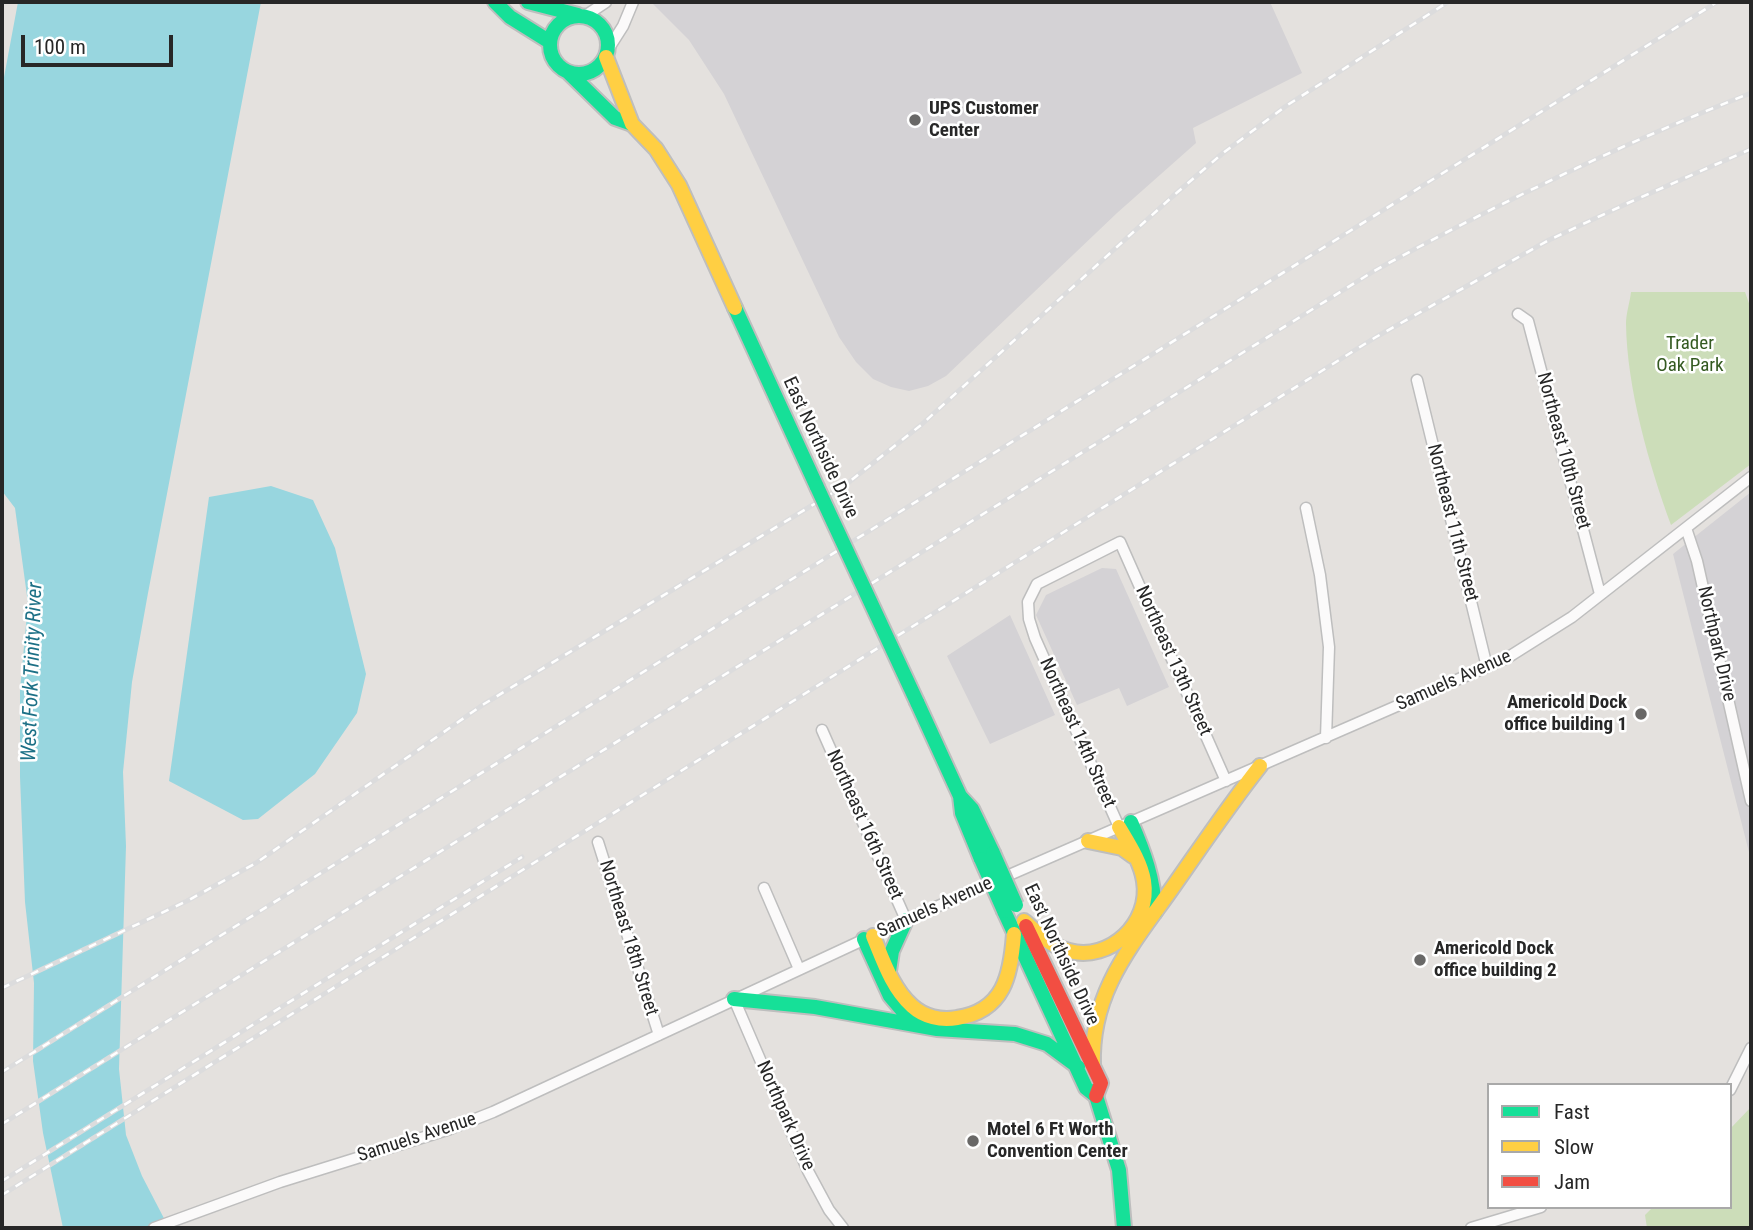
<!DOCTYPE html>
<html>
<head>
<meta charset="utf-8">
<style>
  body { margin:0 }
  #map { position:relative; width:1753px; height:1230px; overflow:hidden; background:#e4e1de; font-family:"Roboto Condensed",sans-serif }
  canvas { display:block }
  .frame { position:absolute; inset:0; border:4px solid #272727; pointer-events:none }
  .legend { position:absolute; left:1487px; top:1083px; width:245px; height:126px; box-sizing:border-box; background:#fff; border:2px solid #a9a9a9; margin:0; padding:9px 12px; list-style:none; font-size:21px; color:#272727 }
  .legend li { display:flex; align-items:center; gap:14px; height:35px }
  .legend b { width:35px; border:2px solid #a9a9a9 }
  .scale { position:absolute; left:21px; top:35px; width:152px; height:32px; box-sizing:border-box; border:4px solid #272727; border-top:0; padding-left:9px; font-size:21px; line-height:24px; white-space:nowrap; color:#272727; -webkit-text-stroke:5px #fff; paint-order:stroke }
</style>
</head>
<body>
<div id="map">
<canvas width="1753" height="1230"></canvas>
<div class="frame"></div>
<ul class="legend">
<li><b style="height:9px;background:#16e098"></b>Fast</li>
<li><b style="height:9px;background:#ffcf43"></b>Slow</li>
<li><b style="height:9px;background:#f24e42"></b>Jam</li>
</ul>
<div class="scale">100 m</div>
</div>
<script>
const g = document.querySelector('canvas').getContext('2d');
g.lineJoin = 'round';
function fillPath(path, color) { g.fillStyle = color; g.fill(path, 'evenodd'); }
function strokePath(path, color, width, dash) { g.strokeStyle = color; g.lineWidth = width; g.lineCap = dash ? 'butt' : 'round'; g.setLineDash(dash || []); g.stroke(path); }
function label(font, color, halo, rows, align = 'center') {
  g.font = font + ' "Roboto Condensed",sans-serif'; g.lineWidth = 5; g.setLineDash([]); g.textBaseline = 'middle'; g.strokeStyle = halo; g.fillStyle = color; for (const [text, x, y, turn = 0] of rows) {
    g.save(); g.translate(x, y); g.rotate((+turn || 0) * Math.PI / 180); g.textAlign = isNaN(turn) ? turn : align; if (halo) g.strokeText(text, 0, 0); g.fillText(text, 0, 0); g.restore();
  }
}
fillPath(new Path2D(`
  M 651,2 L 1270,2 L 1302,73 L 1193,128 L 1196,143 L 1117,213 L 946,376 L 928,386 L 909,391 L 891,387 L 873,379 L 856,362 L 839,337 L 724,94 L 689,40 Z
  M 1751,492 L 1751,860 L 1673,554 Z
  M 1102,568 L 1116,569 L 1169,687 L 1127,706 L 1119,688 L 1077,705 L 1036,615 L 1046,595 Z
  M 1010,615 L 1055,715 L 990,744 L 947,656 Z`), '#d4d2d5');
fillPath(new Path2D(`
  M 1631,292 L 1745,292 L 1751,309 L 1751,464 L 1671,525 C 1649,465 1627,388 1626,324 C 1626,313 1630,302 1631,292 Z
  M 1751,1107 L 1751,1228 L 1647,1228 L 1645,1215 L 1653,1207 L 1730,1207 L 1730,1129 Z`), '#ccddb9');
fillPath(new Path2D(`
  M 18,2 L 261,2 L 148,593 L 132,682 L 123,772 L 126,846 L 119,1069 L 126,1135 L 142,1176 L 169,1228 L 63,1228 L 43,1133 L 33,1061 L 34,983 L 25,902 L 20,777 L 20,690 L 28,603 L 15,508 L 2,491 L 2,88 Z
  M 271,486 L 313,500 L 335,548 L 366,674 L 357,713 L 315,774 L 258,819 L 243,820 L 169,781 L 209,497 Z`), '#98d6df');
const street = new Path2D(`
  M 585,16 L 606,2
  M 609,48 L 623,26 L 633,2
  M 1518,314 L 1528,321 L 1600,594
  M 1417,380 L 1487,667
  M 1306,508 L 1320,575 L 1329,647 L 1326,738
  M 1686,528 L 1697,561 L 1751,801
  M 822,730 L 906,920
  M 1119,827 L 1035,638 L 1029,619 L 1028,602 L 1037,584 L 1120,542 L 1226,781
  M 598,842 L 659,1035
  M 764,888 L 799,969
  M 734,999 L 808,1171 L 829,1210 L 843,1228
  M 1730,1090 L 1751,1048
  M 154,1228 L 280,1182 L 450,1129 L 493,1112 L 906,920 L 1507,658 L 1572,617 L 1751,477
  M 1471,1228 L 1541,1207`);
const fast = new Path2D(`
  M 495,2 L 510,17 L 550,42
  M 528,2 L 578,15
  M550 45a29 29 0 1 1 58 0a29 29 0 1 1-58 0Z
  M 569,73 L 615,118 L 632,124
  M 735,308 L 817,487
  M 917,702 L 960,796 L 972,809 L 993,853
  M 960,796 L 962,813 L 981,859
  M 1131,822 C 1144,852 1154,879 1155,912
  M 1004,911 L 1086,1088 L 1096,1096 L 1119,1170 L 1124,1228
  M 864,939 L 890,996 L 913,1023
  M 889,971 L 892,951 L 906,920
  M 734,999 L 815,1007 L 937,1029 L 1015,1034 L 1047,1044 L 1078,1067`);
const slow = new Path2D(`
  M 606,57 L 632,124 L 656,149 L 679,185 L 735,308
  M 1088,841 L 1122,848 L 1133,856
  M 1024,921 C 1037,933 1051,946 1069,951 C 1110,962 1151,923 1144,881 C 1141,862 1129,844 1119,827
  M 873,936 C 883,960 892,988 912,1006 C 924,1017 941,1021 957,1018 C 1004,1011 1011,975 1014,934
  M 1093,1066 C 1090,990 1134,943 1175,884 C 1203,844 1230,804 1260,766`);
const jam = new Path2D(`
  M 1026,926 L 1101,1083 L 1096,1096`);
strokePath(street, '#bebebe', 13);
strokePath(fast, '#bebebe', 18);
strokePath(slow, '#bebebe', 18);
strokePath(jam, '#bebebe', 18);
strokePath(street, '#fbfafa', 10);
strokePath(fast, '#16e098', 14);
strokePath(slow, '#ffcf43', 14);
strokePath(jam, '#f24e42', 14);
const rail = new Path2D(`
  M 2,988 L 187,901 L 256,863 L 484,704 L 844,486 L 921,425 L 1173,196 L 1223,153 L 1286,106 L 1448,2
  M 2,1072 L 1717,2
  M 2,1124 L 1374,271 C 1497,204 1621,144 1751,93
  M 2,1181 L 522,857
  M 2,1195 L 1376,337 L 1549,240 L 1628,203 L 1751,149`);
strokePath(rail, '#dcdcdd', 5);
strokePath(rail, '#fff', 2.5, [8]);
const fastBridge = new Path2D(`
  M 817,487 L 917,702
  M 993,853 L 1016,905
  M 981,859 L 1004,911`);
strokePath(fastBridge, '#bebebe', 18, []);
strokePath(fastBridge, '#16e098', 14);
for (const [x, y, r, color] of [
  [915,120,7,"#696867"],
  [1641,714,7,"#696867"],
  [1420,960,7,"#696867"],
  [973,1141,7,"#696867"]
]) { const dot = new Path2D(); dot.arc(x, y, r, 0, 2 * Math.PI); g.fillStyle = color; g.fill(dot); strokePath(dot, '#fff', 2.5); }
label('bold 19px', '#272727', '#fff', [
  ["UPS Customer",929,109],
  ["Center",929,131],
  ["Americold Dock",1627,703,"right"],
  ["office building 1",1627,725,"right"],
  ["Americold Dock",1434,949],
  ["office building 2",1434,971],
  ["Motel 6 Ft Worth",987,1130],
  ["Convention Center",987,1152]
], 'left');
label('19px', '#345a21', '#fff', [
  ["Trader",1690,344],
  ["Oak Park",1690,366]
]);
label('19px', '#272727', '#fff', [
  ["East Northside Drive",820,448,65],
  ["Northeast 10th Street",1563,451,75],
  ["Northeast 11th Street",1452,523,76],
  ["Northpark Drive",1716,644,77],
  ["Northeast 13th Street",1173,661,66],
  ["Samuels Avenue",1454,681,-24],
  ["Northeast 14th Street",1077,733,66],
  ["Northeast 16th Street",864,825,66],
  ["Samuels Avenue",935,908,-24],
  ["Northeast 18th Street",628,938,73],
  ["East Northside Drive",1061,955,65],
  ["Northpark Drive",785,1116,66],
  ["Samuels Avenue",417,1138,-18]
]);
label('italic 21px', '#1c7086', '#fff', [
  ["West Fork Trinity River",33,672,-88]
]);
</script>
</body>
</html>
